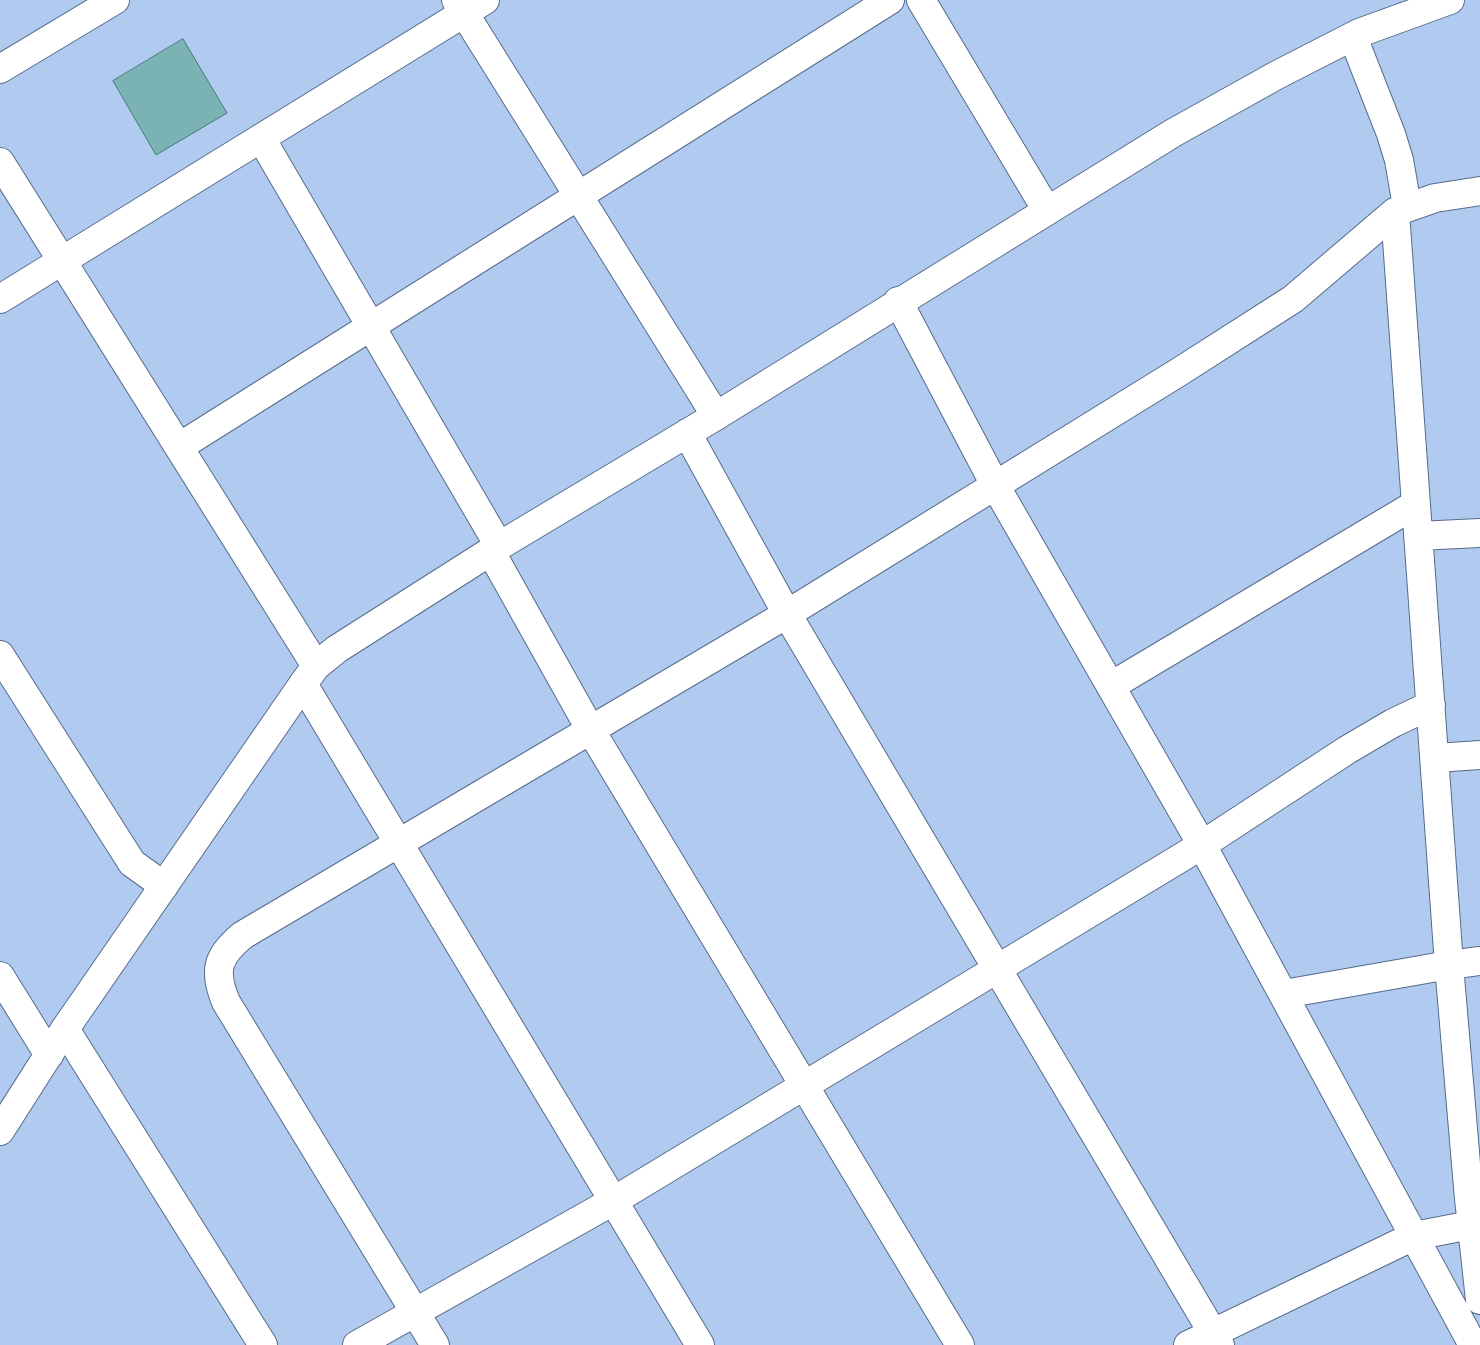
<!DOCTYPE html>
<html>
<head>
<meta charset="utf-8">
<style>
  body { margin:0 }
  canvas { display:block; background:#b1caef }
</style>
</head>
<body>
<canvas width="1480" height="1345"></canvas>
<script>
const g = document.querySelector('canvas').getContext('2d');
g.lineJoin = 'round';
function fillPath(path, color) { g.fillStyle = color; g.fill(path, 'evenodd'); }
function strokePath(path, color, width, dash) { g.strokeStyle = color; g.lineWidth = width; g.lineCap = dash ? 'butt' : 'round'; g.setLineDash(dash || []); g.stroke(path); }
const building = new Path2D(`
  M 183,39 L 227,113 L 156,155 L 113,81 Z`);
fillPath(building, '#7bb3b4');
strokePath(building, '#437a7c', 1);
const minor = new Path2D(`
  M 456,0 L 716,416
  M 921,0 L 1046,209
  M 1353,37 L 1391,134 L 1399,160 L 1407,206
  M 0,69 L 115,0
  M 261,138 L 499,546
  M 0,162 L 316,666
  M 1395,212 L 1449,965 L 1469,1199 L 1480,1300
  M 0,299 L 485,0
  M 898,301 L 995,485 L 1202,845 L 1473,1345
  M 687,433 L 787,614 L 1220,1345
  M 179,447 L 890,0
  M 1418,536 L 1480,533
  M 491,552 L 590,729 L 960,1345
  M 0,655 L 132,863 L 164,886
  M 303,684 L 700,1345
  M 1111,686 L 1416,504
  M 1436,758 L 1480,755
  M 0,976 L 49,1055
  M 1284,994 L 1449,965 L 1480,961
  M 65,1029 L 263,1345
  M 357,1345 L 615,1200 L 1202,845 L 1347,750 L 1393,723 L 1431,705
  M 435,1345 L 226,1002 C 213,971 217,956 243,935 L 787,614 L 1179,372 L 1293,299 L 1395,212 L 1435,198 L 1480,191
  M 1188,1345 L 1414,1236 L 1471,1225`);
const tertiary = new Path2D(`
  M 0,1131 L 65,1029 L 303,684 L 316,666 L 337,649 L 499,546 L 716,416 L 1173,133 L 1277,75 L 1359,33 L 1450,0`);
strokePath(minor, '#556b8c', 30);
strokePath(tertiary, '#556b8c', 30);
strokePath(minor, '#fff', 28);
strokePath(tertiary, '#fff', 28);
</script>
</body>
</html>
